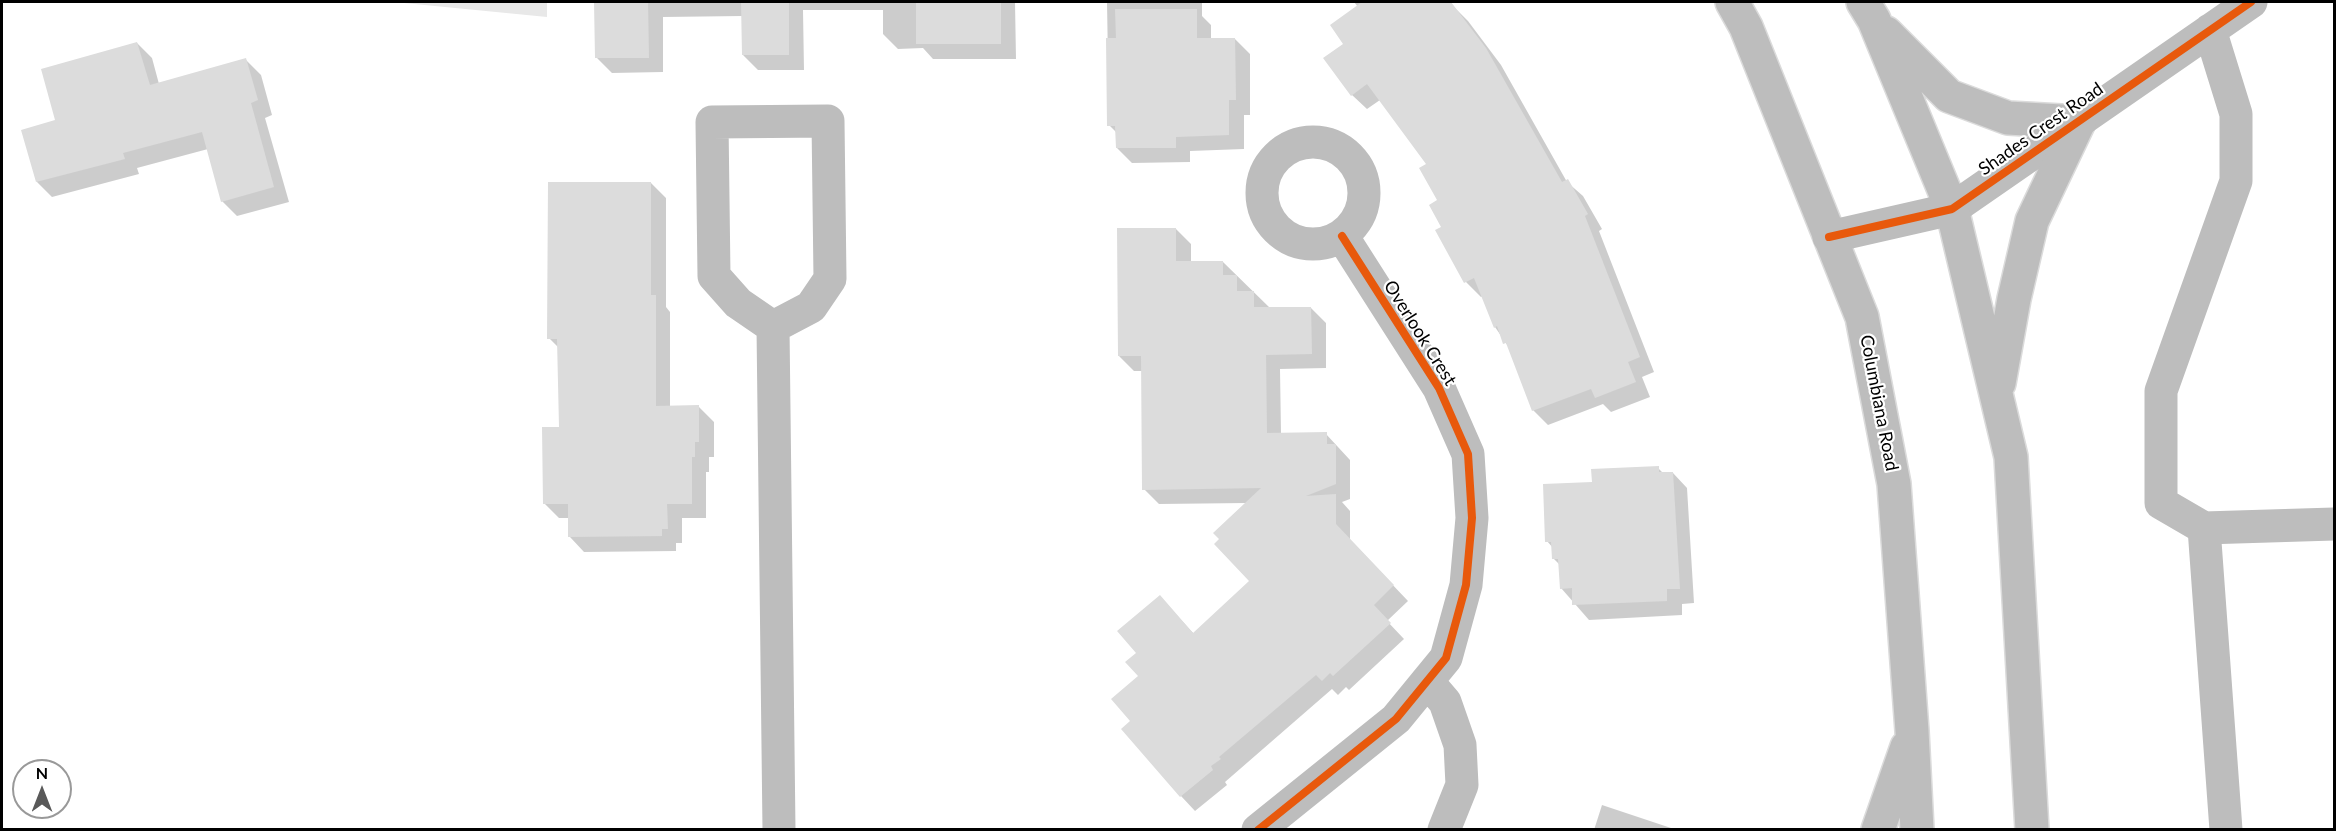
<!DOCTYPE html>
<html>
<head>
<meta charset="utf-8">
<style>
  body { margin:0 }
  #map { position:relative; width:2336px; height:831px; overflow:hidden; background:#fff; font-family:Lato,sans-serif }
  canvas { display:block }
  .frame { position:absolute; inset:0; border:3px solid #000; pointer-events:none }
  .north { position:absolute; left:12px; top:759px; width:60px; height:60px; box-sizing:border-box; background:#fff; border:2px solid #999; border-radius:50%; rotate:0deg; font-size:16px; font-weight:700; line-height:24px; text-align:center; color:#000 }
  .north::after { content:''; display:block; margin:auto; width:21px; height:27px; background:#595959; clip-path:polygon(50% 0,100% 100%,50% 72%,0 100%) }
</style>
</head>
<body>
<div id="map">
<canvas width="2336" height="831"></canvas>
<div class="frame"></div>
<div class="north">N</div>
</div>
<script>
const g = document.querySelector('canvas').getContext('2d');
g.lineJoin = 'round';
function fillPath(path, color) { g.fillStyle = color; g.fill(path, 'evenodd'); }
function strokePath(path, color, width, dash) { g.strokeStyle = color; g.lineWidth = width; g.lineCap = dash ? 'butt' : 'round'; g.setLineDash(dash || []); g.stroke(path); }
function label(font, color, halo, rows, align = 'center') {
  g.font = font + ' Lato,sans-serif'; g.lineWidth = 4.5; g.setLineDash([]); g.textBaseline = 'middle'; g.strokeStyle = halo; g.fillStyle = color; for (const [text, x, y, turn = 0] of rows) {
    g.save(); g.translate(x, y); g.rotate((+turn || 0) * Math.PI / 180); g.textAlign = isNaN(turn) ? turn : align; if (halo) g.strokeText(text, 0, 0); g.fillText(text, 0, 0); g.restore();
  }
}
fillPath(new Path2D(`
  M 394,2 L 547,2 L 547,17 Z`), '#e8e8e8');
fillPath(new Path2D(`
  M 596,2 L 1015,2 L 1016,59 L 933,59 L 923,48 L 898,49 L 883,34 L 883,10 L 803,10 L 804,70 L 758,70 L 743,55 L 743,16 L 663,17 L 663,72 L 612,73 L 597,58 Z
  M 1107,2 L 1202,2 L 1202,16 L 1211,25 L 1211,39 L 1235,39 L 1250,54 L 1250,115 L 1244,115 L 1244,149 L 1190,151 L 1190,162 L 1132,163 L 1117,148 L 1117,133 L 1109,125 Z
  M 1354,2 L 1434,2 L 1443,13 L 1453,6 L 1468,21 L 1501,65 L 1567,182 L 1583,196 L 1602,229 L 1599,231 L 1654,372 L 1642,377 L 1650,397 L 1611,412 L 1603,404 L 1548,425 L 1533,410 L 1510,349 L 1495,327 L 1483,296 L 1481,297 L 1466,282 L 1443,227 L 1439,200 L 1428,165 L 1380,100 L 1367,109 L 1352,95 L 1345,45 L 1358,7 Z
  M 137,43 L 152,58 L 159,84 L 246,60 L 261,75 L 272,115 L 265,118 L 289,202 L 237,216 L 222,201 L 208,149 L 137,168 L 139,174 L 52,197 L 37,182 L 23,131 L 57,121 Z
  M 651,183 L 666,198 L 666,307 L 670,312 L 670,407 L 699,407 L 714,422 L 714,457 L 709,457 L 709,472 L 706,472 L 706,518 L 682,518 L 682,543 L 676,543 L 676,551 L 584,552 L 570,537 L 570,518 L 559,518 L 544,503 L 560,428 L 559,348 L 549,338 Z
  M 1176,229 L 1191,244 L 1191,262 L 1223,262 L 1270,308 L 1311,308 L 1326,323 L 1326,368 L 1280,369 L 1281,434 L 1326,434 L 1350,460 L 1350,499 L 1342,502 L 1350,511 L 1350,540 L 1408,601 L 1387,621 L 1404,639 L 1349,690 L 1346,687 L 1338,695 L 1332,689 L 1225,782 L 1227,785 L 1195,811 L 1181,796 L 1132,722 L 1140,676 L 1138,654 L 1160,597 L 1194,634 L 1251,581 L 1247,503 L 1159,504 L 1144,489 L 1143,371 L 1134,371 L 1119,356 Z
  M 1658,468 L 1664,474 L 1673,473 L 1687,488 L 1694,603 L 1682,604 L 1682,615 L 1589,620 L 1561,588 L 1560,565 L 1553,558 L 1553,548 L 1547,541 L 1593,483 Z
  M 1602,805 L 1677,830 L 1594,830 Z`), '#0003');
fillPath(new Path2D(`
  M 594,2 L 648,2 L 649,58 L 595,58 Z
  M 741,2 L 789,2 L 789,55 L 742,55 Z
  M 916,2 L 1001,2 L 1001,44 L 916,44 Z
  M 1362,2 L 1451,2 L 1486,48 L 1562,182 L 1568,179 L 1588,214 L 1585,216 L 1640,357 L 1628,362 L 1636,382 L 1595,398 L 1591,389 L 1532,411 L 1506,343 L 1503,344 L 1497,326 L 1494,328 L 1474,278 L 1464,283 L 1435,230 L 1441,227 L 1429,205 L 1437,200 L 1419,168 L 1426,164 L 1367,84 L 1351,96 L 1323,58 L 1343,44 L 1330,25 Z
  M 1115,9 L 1197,9 L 1197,38 L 1235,38 L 1236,100 L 1229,100 L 1229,135 L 1176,137 L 1176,148 L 1116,148 L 1115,126 L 1107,126 L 1106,38 L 1116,38 Z
  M 137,42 L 150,85 L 246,58 L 258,100 L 251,103 L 274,187 L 221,202 L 202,132 L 123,153 L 125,159 L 36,182 L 21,130 L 55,120 L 41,69 Z
  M 548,182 L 651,182 L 651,295 L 656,295 L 656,406 L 699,405 L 699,442 L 695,442 L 695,457 L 692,457 L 692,504 L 667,504 L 668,529 L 662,529 L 662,536 L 568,537 L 568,504 L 543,504 L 542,427 L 559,427 L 557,339 L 547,339 Z
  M 1117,228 L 1176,228 L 1176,261 L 1223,261 L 1223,275 L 1237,275 L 1237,291 L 1254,291 L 1254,307 L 1311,307 L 1312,354 L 1266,355 L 1267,433 L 1327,432 L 1327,444 L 1336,444 L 1336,484 L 1306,496 L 1336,494 L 1336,524 L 1394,585 L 1374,605 L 1391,623 L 1333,676 L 1330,673 L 1322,681 L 1316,675 L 1219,757 L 1221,759 L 1211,766 L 1213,770 L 1180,797 L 1121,729 L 1130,721 L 1111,699 L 1138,676 L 1125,662 L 1136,653 L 1117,631 L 1160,595 L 1193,633 L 1249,581 L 1214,544 L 1219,539 L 1213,533 L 1261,488 L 1142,490 L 1141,356 L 1118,356 Z
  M 1659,466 L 1659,472 L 1673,472 L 1680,589 L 1667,589 L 1667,601 L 1572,605 L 1572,588 L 1560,589 L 1558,559 L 1552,559 L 1551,542 L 1545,542 L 1543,484 L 1592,482 L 1591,469 Z`), '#dcdcdc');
const major = new Path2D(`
  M 1732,2 L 1746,27 L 1862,317 L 1894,484 L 1912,731 L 1917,830
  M 1863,2 L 1874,20 L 1952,209 L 2011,457 L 2032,830
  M 1886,33 L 1949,96 L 2008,118 L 2079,122 L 2032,221 L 2014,299 L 1999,383
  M 1878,830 L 1907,747`);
strokePath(major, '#dbdbdb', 36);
strokePath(new Path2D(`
  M 2210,30 L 2236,114 L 2236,181 L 2161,391 L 2161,503 L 2204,528 L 2334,524
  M 828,121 L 830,279 L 811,307 L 773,327 L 738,303 L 714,276 L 712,122 Z
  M1262 193a51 51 0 1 1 102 0a51 51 0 1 1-102 0Z
  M 1829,237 L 1952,209 L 2251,2
  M 773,327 L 779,830
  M 2204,528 L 2226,830
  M 1427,681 L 1445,702 L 1460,745 L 1462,785 L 1444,830
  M 1258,830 L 1396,719 L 1446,658 L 1466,585 L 1472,518 L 1468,454 L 1439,388 L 1342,236`), '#bdbdbd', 33);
strokePath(major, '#bdbdbd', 33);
strokePath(new Path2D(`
  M 1829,237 L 1952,209 L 2251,2
  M 1258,830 L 1396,719 L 1446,658 L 1466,585 L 1472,518 L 1468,454 L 1439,388 L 1342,236`), '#e8590c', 8);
label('18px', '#000', '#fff', [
  ["Shades Crest Road",2041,129,-35],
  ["Overlook Crest",1420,333,58],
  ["Columbiana Road",1879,403,79]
]);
</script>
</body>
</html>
